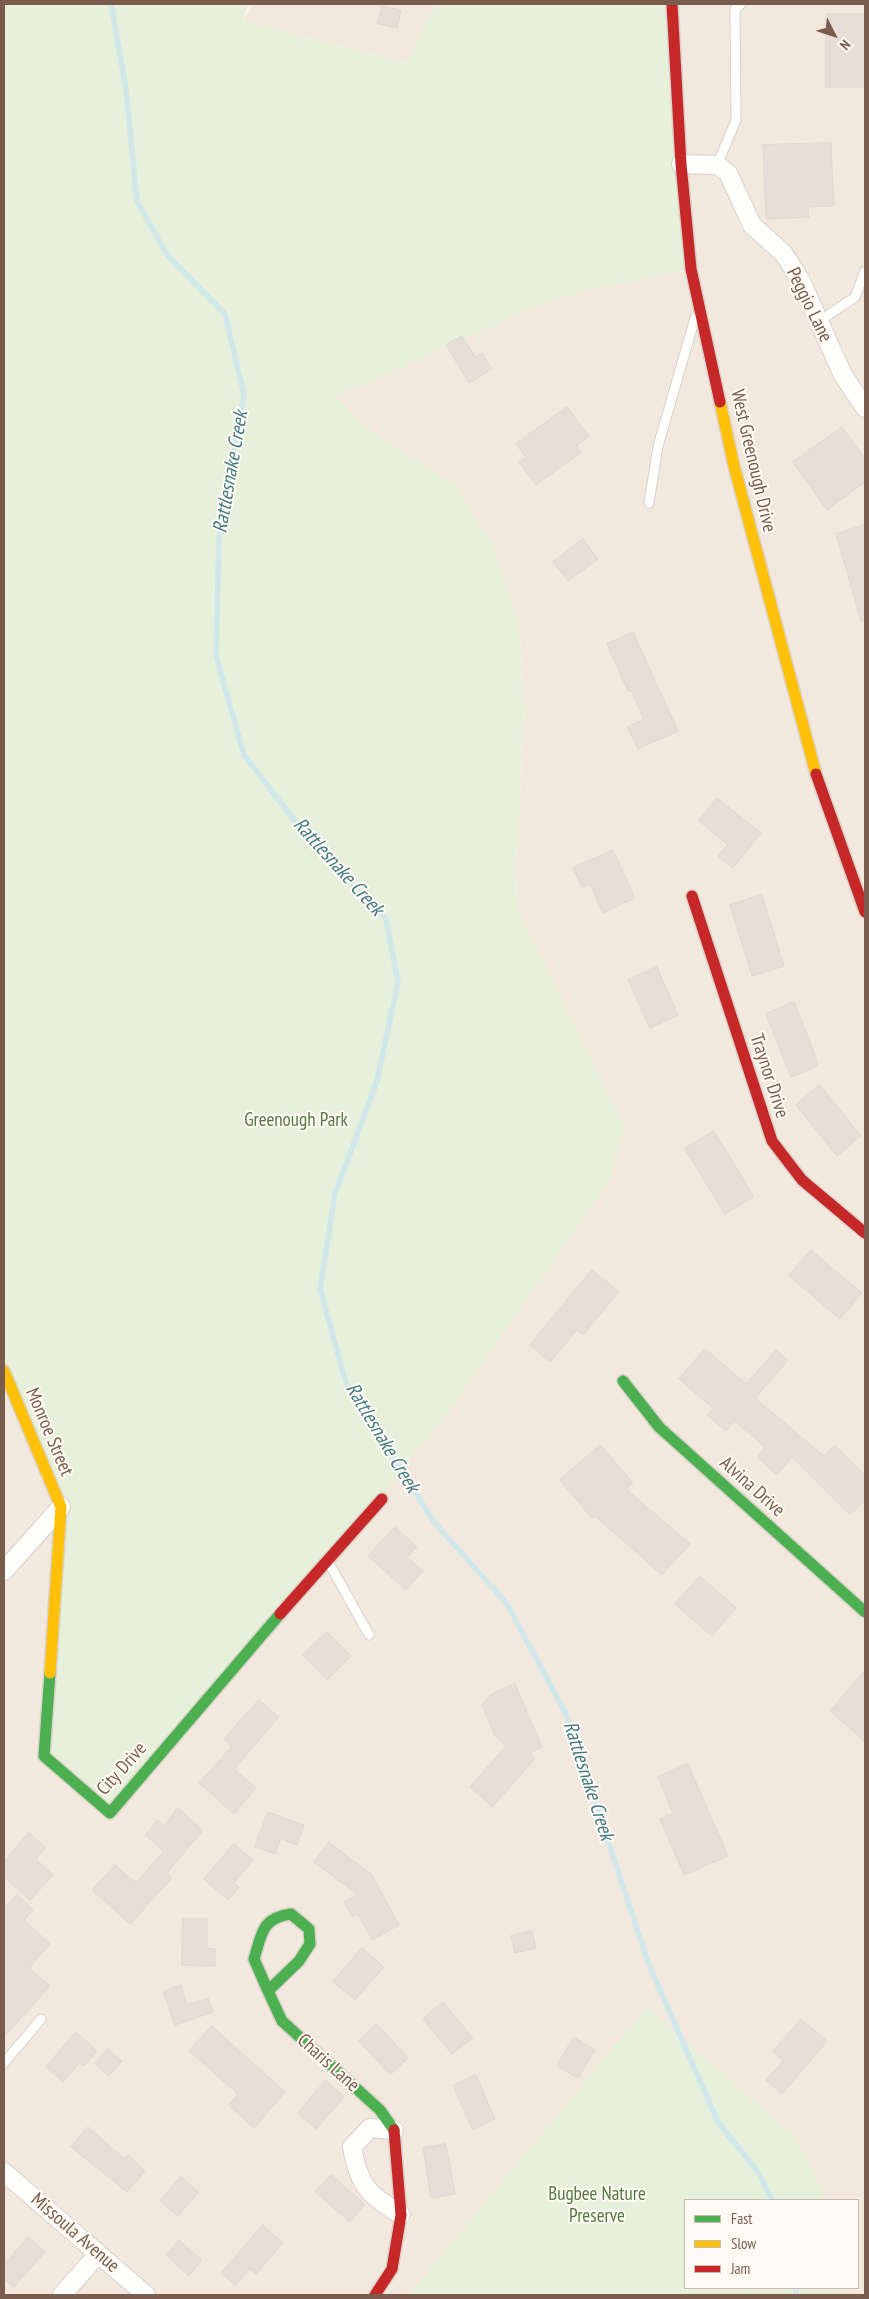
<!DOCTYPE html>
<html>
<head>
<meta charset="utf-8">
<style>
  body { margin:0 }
  #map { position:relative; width:869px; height:2299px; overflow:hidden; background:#f9f5f0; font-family:"PT Sans Narrow",sans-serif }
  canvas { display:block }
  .frame { position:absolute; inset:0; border:5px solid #7a5c4d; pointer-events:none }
  .legend { position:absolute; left:684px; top:2199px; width:175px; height:90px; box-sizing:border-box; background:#fffaf3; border:1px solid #cabbb1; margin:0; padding:6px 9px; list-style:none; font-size:15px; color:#7a5c4d }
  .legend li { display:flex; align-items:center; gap:10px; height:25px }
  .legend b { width:25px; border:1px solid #cabbb1 }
  .north { position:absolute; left:809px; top:10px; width:50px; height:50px; -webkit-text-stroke:4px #fffaf3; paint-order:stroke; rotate:131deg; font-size:14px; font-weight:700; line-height:20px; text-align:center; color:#7a5c4d }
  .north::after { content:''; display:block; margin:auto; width:18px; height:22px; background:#7a5c4d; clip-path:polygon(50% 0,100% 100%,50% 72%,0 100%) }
</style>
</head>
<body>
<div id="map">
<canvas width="869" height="2299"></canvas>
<div class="frame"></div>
<ul class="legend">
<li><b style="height:6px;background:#4caf50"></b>Fast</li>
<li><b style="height:6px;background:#ffc107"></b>Slow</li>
<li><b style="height:6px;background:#c62828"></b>Jam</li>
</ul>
<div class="north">N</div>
</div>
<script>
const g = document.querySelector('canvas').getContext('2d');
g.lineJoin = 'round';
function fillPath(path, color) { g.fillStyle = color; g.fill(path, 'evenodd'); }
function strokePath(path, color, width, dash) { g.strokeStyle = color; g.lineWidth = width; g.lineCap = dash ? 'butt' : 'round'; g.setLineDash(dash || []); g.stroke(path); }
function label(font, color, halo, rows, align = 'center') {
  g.font = font + ' "PT Sans Narrow",sans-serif'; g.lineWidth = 4; g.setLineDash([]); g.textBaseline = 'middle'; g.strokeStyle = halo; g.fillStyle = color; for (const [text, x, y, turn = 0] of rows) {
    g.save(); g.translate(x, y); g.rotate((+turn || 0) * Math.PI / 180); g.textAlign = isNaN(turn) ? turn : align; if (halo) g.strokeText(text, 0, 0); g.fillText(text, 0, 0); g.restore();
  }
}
fillPath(new Path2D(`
  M 253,4 L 435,4 L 408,63 L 243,21 Z
  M 672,4 L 865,4 L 865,2295 L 4,2295 L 4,1371 L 625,1127 L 517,909 L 516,862 L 525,709 L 519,624 L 456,486 L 366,428 L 336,397 L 554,298 L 691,269 ZM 685,2200 L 858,2200 L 858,2288 L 685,2288 Z`), '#f2e8de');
fillPath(new Path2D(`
  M 4,4 L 248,4 L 243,21 L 407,63 L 435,4 L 672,4 L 691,269 L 554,298 L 336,397 L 366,428 L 456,486 L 492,543 L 519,624 L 525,709 L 516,862 L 517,909 L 625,1127 L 609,1181 L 452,1407 L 384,1492 L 110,1813 L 44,1756 L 61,1507 L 4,1371 Z
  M 647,2007 L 795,2137 L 827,2200 L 685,2200 L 685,2288 L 836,2288 L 836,2295 L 408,2295 Z`), '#e7f0db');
strokePath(new Path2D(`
  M 111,4 L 126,89 L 137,201 L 167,255 L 225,314 L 244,395 L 219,539 L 216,656 L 244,755 L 318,851 L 386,919 L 398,982 L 377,1081 L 335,1194 L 320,1289 L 346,1383 L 434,1522 L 507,1604 L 566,1714 L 649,1965 L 718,2122 L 758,2172 L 772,2200
  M 796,2288 L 796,2295`), '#d0e8ea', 5.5);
const building = new Path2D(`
  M 382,6 L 401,10 L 397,28 L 378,24 Z
  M 826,14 L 865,14 L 865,87 L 826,87 Z
  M 831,143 L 834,206 L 808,207 L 809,217 L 766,219 L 763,145 Z
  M 462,336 L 475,357 L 482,353 L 492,369 L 469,383 L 446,345 Z
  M 567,407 L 589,436 L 576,446 L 581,452 L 536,485 L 519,462 L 526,457 L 516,444 Z
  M 842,427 L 865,459 L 865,482 L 827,510 L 793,462 Z
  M 865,525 L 865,621 L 861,621 L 836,534 Z
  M 583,539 L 598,559 L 568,581 L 553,562 Z
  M 633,632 L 678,731 L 638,749 L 627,727 L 644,719 L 631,690 L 628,691 L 607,644 Z
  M 717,798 L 761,833 L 733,868 L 718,856 L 728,845 L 699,821 Z
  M 613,850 L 635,898 L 603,913 L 590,884 L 582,887 L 573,868 Z
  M 762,895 L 784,966 L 752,976 L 730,905 Z
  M 657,967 L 678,1015 L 650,1028 L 628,980 Z
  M 794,1002 L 817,1060 L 817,1066 L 791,1077 L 766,1014 Z
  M 820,1085 L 861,1136 L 837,1156 L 796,1105 Z
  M 714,1131 L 754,1197 L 725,1214 L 685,1149 Z
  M 811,1250 L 862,1293 L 840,1319 L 789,1276 Z
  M 592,1270 L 619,1292 L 583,1335 L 577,1330 L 550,1362 L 530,1345 Z
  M 705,1349 L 746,1384 L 776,1350 L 788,1360 L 755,1398 L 824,1456 L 835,1445 L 865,1476 L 865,1500 L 850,1515 L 792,1457 L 777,1475 L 757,1457 L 765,1447 L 735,1421 L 726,1431 L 707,1415 L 713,1408 L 679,1379 Z
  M 600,1445 L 633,1483 L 626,1489 L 690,1544 L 662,1575 L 595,1516 L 592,1518 L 560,1480 Z
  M 395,1527 L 417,1547 L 407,1557 L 423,1571 L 406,1590 L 368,1556 Z
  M 700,1576 L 736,1608 L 712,1636 L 675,1604 Z
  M 327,1632 L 351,1656 L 327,1680 L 303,1655 Z
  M 865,1671 L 865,1742 L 830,1711 Z
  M 515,1684 L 542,1747 L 531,1752 L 534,1760 L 492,1807 L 470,1787 L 506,1746 L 495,1736 L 482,1705 L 490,1695 Z
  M 259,1700 L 279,1717 L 234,1769 L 256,1788 L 234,1814 L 199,1783 L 232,1746 L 224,1739 Z
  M 688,1764 L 728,1856 L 684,1875 L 660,1819 L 673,1813 L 658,1777 Z
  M 178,1808 L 203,1830 L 167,1873 L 172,1878 L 130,1924 L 92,1890 L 115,1865 L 136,1883 L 164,1851 L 145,1835 L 158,1820 L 164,1825 Z
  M 268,1812 L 304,1825 L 297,1845 L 281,1839 L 275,1854 L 255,1847 Z
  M 29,1833 L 46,1848 L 36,1859 L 53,1875 L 30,1900 L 4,1877 L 4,1862 Z
  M 329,1842 L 372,1875 L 399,1925 L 372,1940 L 358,1914 L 352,1917 L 344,1902 L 358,1895 L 314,1862 Z
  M 234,1844 L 253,1860 L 234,1883 L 239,1887 L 228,1900 L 204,1879 Z
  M 17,1895 L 33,1910 L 24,1920 L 50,1944 L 29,1968 L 50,1986 L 4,2037 L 4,1909 Z
  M 183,1919 L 207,1919 L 207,1948 L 215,1949 L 215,1966 L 182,1965 Z
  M 532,1931 L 536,1948 L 515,1953 L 511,1936 Z
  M 362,1948 L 384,1967 L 355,2000 L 333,1982 Z
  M 181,1985 L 187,2005 L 208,1998 L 213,2012 L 175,2025 L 163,1992 Z
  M 443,2002 L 473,2038 L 452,2054 L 423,2019 Z
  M 801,2019 L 827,2041 L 782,2094 L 766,2080 L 783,2061 L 773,2052 Z
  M 377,2024 L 408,2058 L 390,2075 L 359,2041 Z
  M 212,2026 L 285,2092 L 254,2128 L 228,2105 L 238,2094 L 189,2051 Z
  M 76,2032 L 97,2051 L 84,2066 L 79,2063 L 63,2082 L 46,2067 Z
  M 574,2037 L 595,2050 L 578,2078 L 557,2066 Z
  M 108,2049 L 122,2061 L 109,2076 L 95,2064 Z
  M 476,2075 L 495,2119 L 473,2130 L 453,2086 Z
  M 326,2080 L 344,2097 L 316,2129 L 298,2113 Z
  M 88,2127 L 125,2159 L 128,2155 L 145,2171 L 127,2192 L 71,2147 Z
  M 446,2144 L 455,2194 L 431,2198 L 423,2148 Z
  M 331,2175 L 365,2204 L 350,2222 L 315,2192 Z
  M 181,2177 L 199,2192 L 178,2216 L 160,2201 Z
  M 263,2225 L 283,2243 L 256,2274 L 250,2269 L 235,2285 L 221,2273 Z
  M 28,2237 L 45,2252 L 14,2287 L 4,2279 L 4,2265 Z
  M 179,2240 L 202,2260 L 189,2276 L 166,2255 Z`);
fillPath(building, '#e6ded7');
strokePath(building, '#e2d8d2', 1);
const lane = new Path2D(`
  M 717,165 L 736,120 L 735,9 L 741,4
  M 818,322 L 855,297 L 865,271
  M 649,503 L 658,446 L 695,318
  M 329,1563 L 369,1635
  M 4,2063 L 41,2019`);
const street = new Path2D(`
  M 681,164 L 717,165 L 728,173 L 752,225 L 784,254 L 800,279 L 843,375 L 865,408
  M 4,1571 L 61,1507
  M 394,2130 L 370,2128 L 352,2147 C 359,2186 368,2194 401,2215
  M 4,2172 L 146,2295
  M 62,2295 L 98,2254`);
const fast = new Path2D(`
  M 623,1381 L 659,1427 L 865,1612
  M 50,1673 L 44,1756 L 110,1813 L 280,1614
  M 268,1991 L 254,1959 C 262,1934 261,1918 291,1914 L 309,1929 L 310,1944 L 299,1961 L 268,1991 L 282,2021 L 380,2110 L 394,2130`);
const slow = new Path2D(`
  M 720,402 L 734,466 L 816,774
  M 4,1371 L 61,1507 L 50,1673`);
const jam = new Path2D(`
  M 672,4 L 681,164 L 691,269 L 720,402
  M 816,774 L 865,912
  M 692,896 L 772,1141 L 802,1180 L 865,1233
  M 280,1614 L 382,1499
  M 375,2295 L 392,2269 L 401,2215 L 394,2130`);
strokePath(lane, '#d7d1cb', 11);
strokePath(street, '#d7d1cb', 20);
strokePath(fast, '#d9d2cb', 14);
strokePath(slow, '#d9d2cb', 14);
strokePath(jam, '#d9d2cb', 14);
strokePath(lane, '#fefefd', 9);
strokePath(street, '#fefefd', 18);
strokePath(fast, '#4caf50', 11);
strokePath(slow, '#ffc107', 11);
strokePath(jam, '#c62828', 11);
label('19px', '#7a5c4d', '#fffaf3', [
  ["Peggio Lane",809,305,64],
  ["West Greenough Drive",753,461,77],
  ["Traynor Drive",769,1076,72],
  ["Monroe Street",49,1432,67],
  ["Alvina Drive",752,1487,42],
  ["City Drive",122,1769,-48],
  ["Charis Lane",328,2063,42],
  ["Missoula Avenue",75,2233,41]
]);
label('19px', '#537a41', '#fffaf3', [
  ["Greenough Park",296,1121],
  ["Bugbee Nature",597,2195],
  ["Preserve",597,2217]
]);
label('italic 20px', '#437c86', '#fffaf3', [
  ["Rattlesnake Creek",231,472,-80],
  ["Rattlesnake Creek",338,867,48],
  ["Rattlesnake Creek",382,1438,59],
  ["Rattlesnake Creek",588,1781,72]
]);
</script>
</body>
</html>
